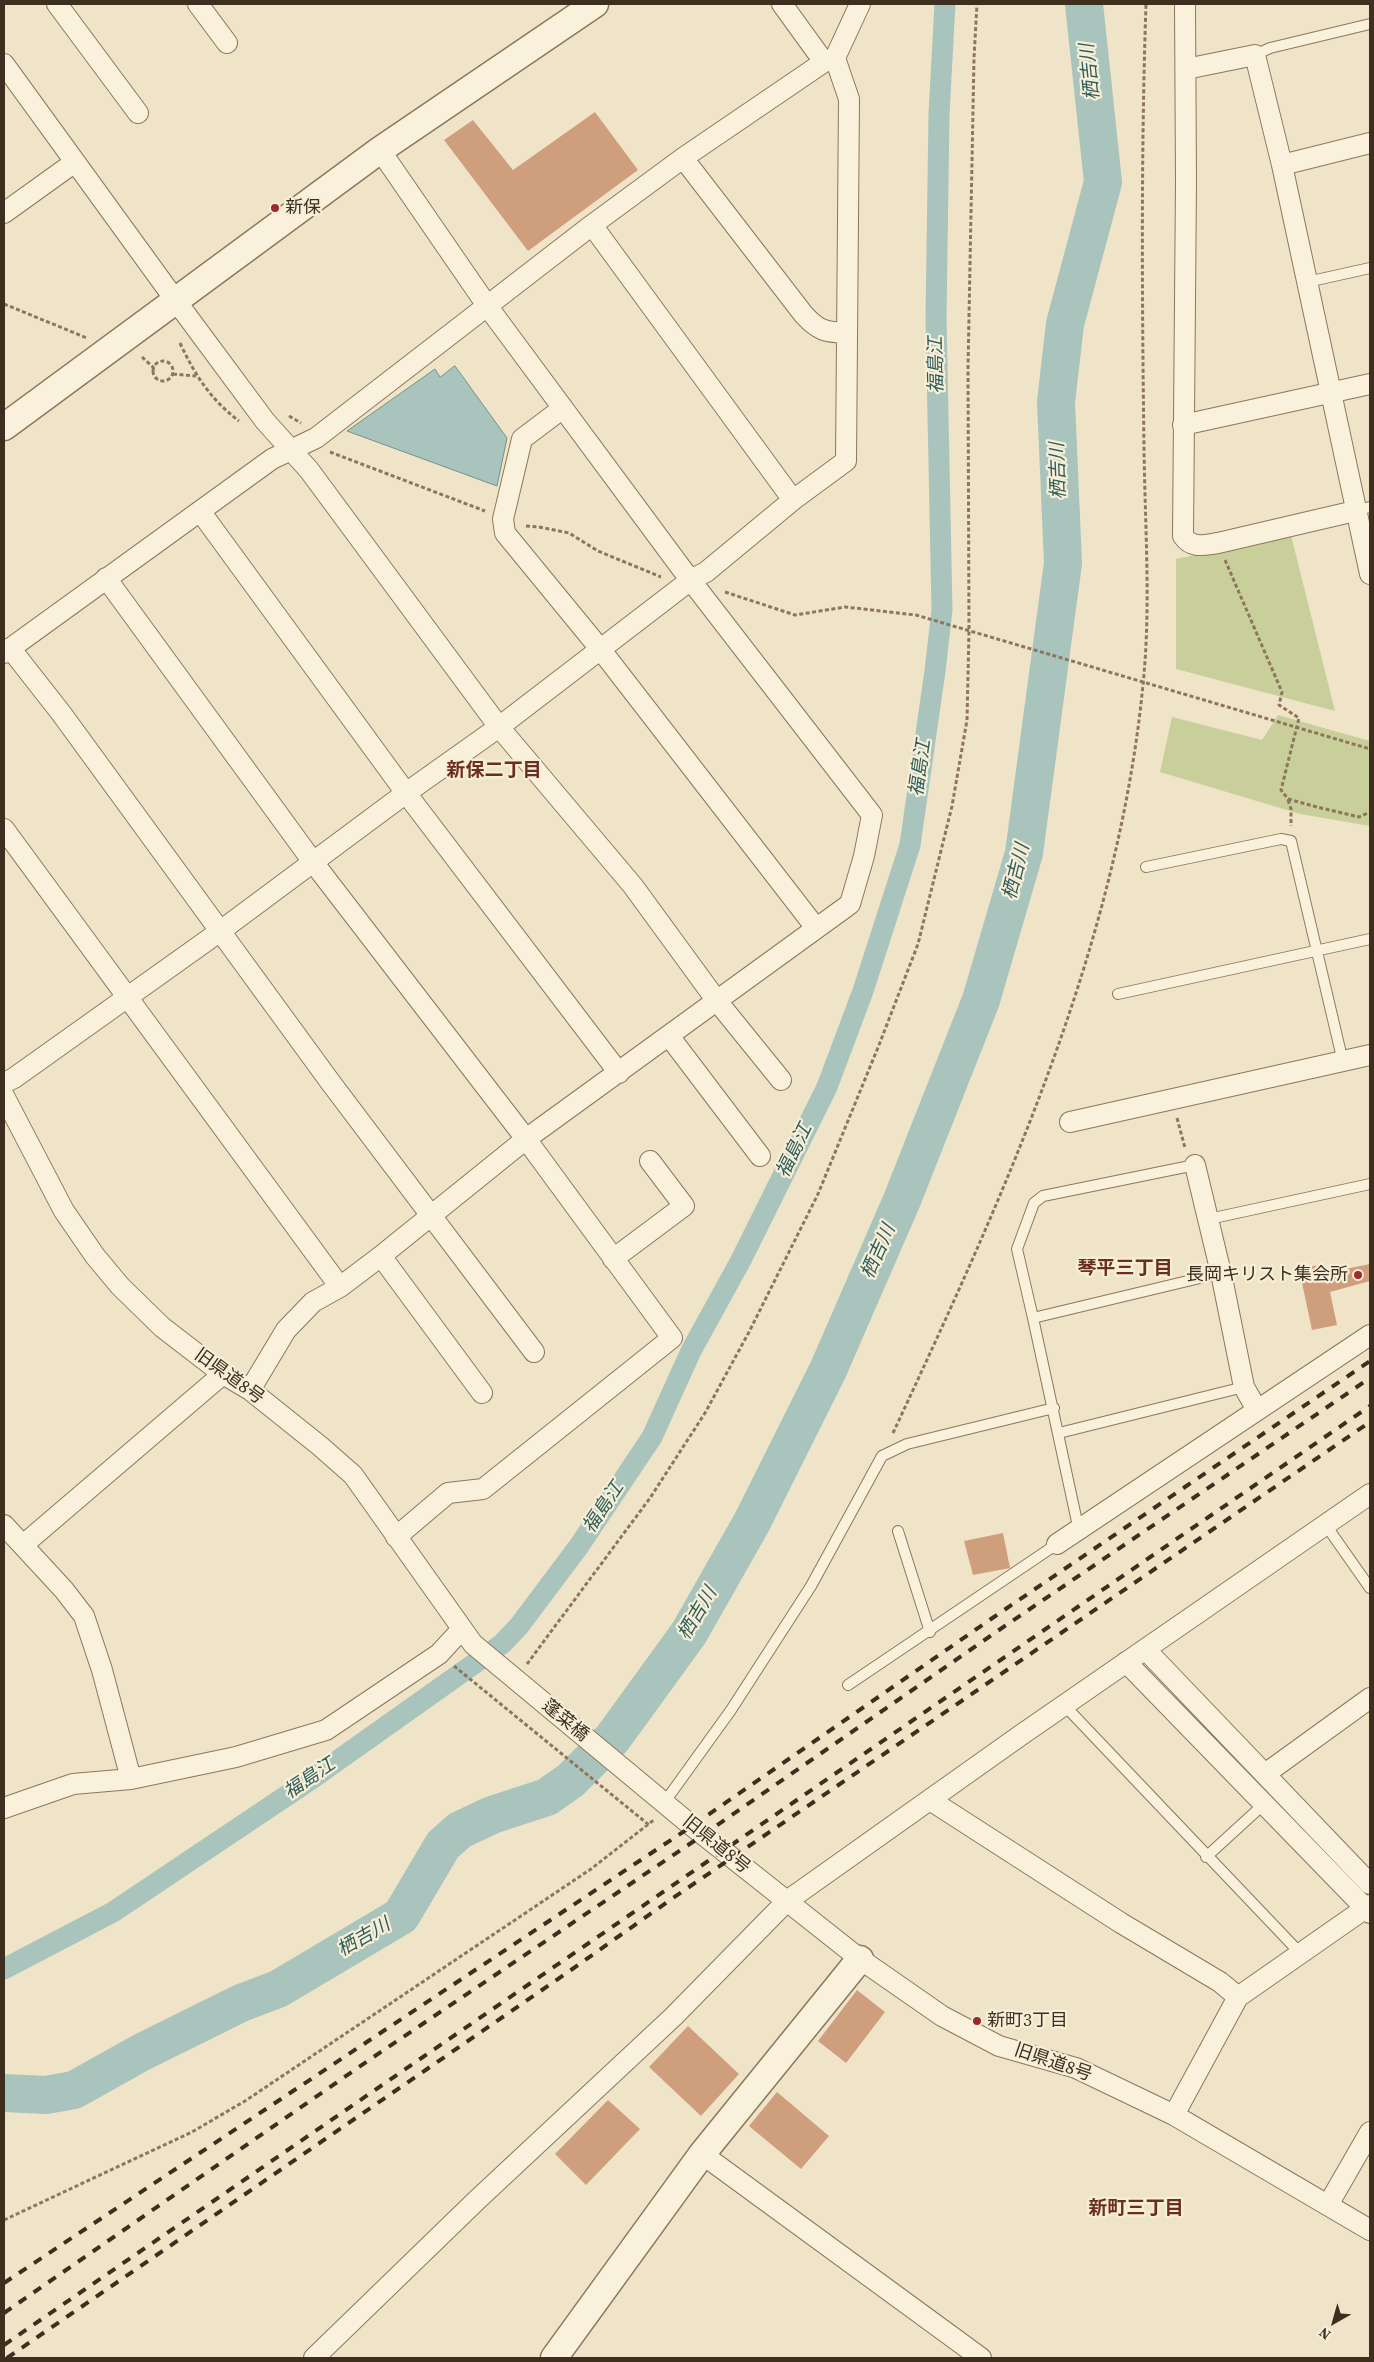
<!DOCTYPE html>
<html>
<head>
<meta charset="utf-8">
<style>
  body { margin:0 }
  #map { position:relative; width:1374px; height:2362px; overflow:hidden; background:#f0e4c8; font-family:"Source Serif 4",serif }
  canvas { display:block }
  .frame { position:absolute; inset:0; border:5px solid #3d2e20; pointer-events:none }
  .north { position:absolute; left:1309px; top:2297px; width:50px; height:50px; -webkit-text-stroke:4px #f7eed8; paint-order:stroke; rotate:218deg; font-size:14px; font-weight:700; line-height:20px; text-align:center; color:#3d2e20 }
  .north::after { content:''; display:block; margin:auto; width:18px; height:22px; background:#3d2e20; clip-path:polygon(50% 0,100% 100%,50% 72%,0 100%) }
</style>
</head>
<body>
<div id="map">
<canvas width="1374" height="2362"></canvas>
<div class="frame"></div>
<div class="north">N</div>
</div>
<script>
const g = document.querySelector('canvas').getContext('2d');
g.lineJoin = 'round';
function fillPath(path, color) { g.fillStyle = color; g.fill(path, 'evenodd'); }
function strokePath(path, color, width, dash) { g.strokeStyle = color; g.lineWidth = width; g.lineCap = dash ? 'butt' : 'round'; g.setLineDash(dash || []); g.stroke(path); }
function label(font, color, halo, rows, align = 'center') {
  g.font = font + ' "Source Serif 4","Noto Sans JP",serif'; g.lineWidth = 4.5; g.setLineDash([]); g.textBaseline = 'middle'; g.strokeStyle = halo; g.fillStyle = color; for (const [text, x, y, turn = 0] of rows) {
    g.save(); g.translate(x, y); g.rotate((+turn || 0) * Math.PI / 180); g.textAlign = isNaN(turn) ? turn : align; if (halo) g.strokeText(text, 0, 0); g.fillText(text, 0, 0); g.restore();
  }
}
fillPath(new Path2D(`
  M 1291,535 L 1335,711 L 1176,669 L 1176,559 Z
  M 1278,715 L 1370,741 L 1370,826 L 1300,814 L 1160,772 L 1172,717 L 1262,740 Z`), '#c9cf9b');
const water = new Path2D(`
  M 455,366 L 507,438 L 497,486 L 347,431 L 435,369 L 440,377 Z`);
fillPath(water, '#a9c4bc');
strokePath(water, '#6f938a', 1);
strokePath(new Path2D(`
  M 4,1969 L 113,1912 L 313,1778 L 502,1644 L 519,1626 L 579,1546 L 652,1437 L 691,1351 L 741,1260 L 827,1087 L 863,991 L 910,845 L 935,671 L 942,610 L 936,318 L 939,114 L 945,4`), '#a9c4bc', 21);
strokePath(new Path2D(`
  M 4,2093 L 46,2095 L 74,2090 L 142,2052 L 241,2003 L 278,1989 L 401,1916 L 443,1845 L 460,1830 L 492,1815 L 547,1797 L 571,1780 L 612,1739 L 689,1633 L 752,1522 L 828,1370 L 902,1200 L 981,1000 L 1024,853 L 1063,563 L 1056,402 L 1065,324 L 1103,182 L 1084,4`), '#a9c4bc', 38);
fillPath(new Path2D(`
  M 595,112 L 638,170 L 528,251 L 444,140 L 473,120 L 513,170 Z
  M 1324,1264 L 1326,1273 L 1370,1264 L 1370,1281 L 1330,1292 L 1337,1325 L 1312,1330 L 1299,1269 Z
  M 1003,1533 L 1010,1568 L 973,1575 L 964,1541 Z
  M 857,1990 L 885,2012 L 846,2063 L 818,2041 Z
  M 688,2026 L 739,2074 L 701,2116 L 649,2067 Z
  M 777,2092 L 829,2136 L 801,2169 L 749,2126 Z
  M 608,2100 L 640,2129 L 586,2185 L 555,2154 Z`), '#cf9f7d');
const service = new Path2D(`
  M 1255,55 L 1270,48 L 1370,24
  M 1307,282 L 1370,268
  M 1355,511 L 1370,507
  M 1146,867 L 1281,839 L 1291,841 L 1343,1062
  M 1118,994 L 1370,939
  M 1209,1219 L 1370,1184
  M 1033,1318 L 1017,1249 L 1034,1203 L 1043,1196 L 1195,1165
  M 1059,1433 L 1244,1387
  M 1325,1524 L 1370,1588
  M 898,1531 L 930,1632
  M 1079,1531 L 1033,1318 L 1221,1273
  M 848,1685 L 1057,1544
  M 1065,1706 L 1301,1954
  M 664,1803 L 731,1710 L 811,1586 L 882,1456 L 907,1444 L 1054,1408
  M 1206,1857 L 1264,1804`);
const minor = new Path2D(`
  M 57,4 L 138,113
  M 198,4 L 227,43
  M 782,4 L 824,62
  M 1185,4 L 1186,182 L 1183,536 C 1192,549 1204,545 1218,543 L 1355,511
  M 835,58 L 860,4
  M 4,64 L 176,301 L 265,421 L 309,470 L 499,727 L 633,886 L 717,1001 L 781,1080
  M 1186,69 L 1255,55 L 1282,165 L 1370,574
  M 683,158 L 804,315 C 819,331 825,332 847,333
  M 1282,165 L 1370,143
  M 4,213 L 75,162
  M 592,225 L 793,500
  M 563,408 L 522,439 L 503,519 L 505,533 L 601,650 L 816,928
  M 1183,425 L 1370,384
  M 200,511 L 406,793 L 619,1073
  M 106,578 L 313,862 L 526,1139 L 672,1338 L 483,1489 L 448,1493 L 396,1537
  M 10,648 L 61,713 L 331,1083 L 534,1352
  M 4,653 L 272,459 L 316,438 L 592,225 L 683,158 L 824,62 L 835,58 L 849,99 L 846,461 L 793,500 L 706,572 L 692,579 L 499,727 L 406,793 L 219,932 L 14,1078 L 4,1083
  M 4,829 L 340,1287
  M 669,1036 L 760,1156
  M 4,1096 L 64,1211 L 95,1256 L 120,1286 L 162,1327 L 223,1374 L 250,1390 L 320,1446 L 353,1475 L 473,1644 L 692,1826 L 860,1959 L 942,2016 L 999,2046 L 1076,2068 L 1174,2115 L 1370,2230
  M 1070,1122 L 1370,1055
  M 1195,1165 L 1221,1273 L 1244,1387 L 1257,1410
  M 381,1256 L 482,1393
  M 613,1259 L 684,1206 L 650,1161
  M 250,1390 L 286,1330 L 313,1302 L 340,1287 L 381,1256 L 526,1139 L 850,904 L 864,856 L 872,815 L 682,569 L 488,307 L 380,150
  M 4,1525 L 64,1590 L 84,1616 L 102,1670 L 131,1779
  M 1057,1544 L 1370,1335
  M 23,1545 L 223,1374
  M 1146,1650 L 1370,1884
  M 1126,1662 L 1370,1913
  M 1265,1774 L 1370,1698
  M 930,1800 L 1121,1923 L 1220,1982 L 1238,1997
  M 4,1808 L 73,1784 L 131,1779 L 236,1757 L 326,1730 L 439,1654 L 462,1629
  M 1174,2115 L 1238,1997 L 1370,1905
  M 702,2154 L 981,2358
  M 1328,2205 L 1370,2132
  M 314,2358 L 477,2200 L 673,2017 L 787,1901 L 1021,1735 L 1370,1494`);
const tertiary = new Path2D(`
  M 4,427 L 380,150 L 595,4
  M 554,2358 L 702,2154 L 860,1959`);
strokePath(service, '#8d765c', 12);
strokePath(minor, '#8d765c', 22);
strokePath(tertiary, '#8d765c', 29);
strokePath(new Path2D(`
  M 4,304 L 87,338
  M 180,343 C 195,375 210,399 239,421
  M 142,357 L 154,368
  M153 371a10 10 0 1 1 20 0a10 10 0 1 1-20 0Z
  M 173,374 L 196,376
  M 289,416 L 301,423
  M 330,452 L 485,511
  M 526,526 L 539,527 L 569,533 L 598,551 L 661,577
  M 1225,560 L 1282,692 L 1279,705 L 1299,718 L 1281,790 L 1288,799 L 1317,807 L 1359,817 L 1370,812
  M 725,592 L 795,615 L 845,607 L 916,615 L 1370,749
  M 1288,800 L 1291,809 L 1291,826
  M 1177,1118 L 1185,1148
  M 893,1433 C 1004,1195 1117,949 1143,685 C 1151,607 1145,527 1144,448 C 1142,300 1141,152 1146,4
  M 527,1664 L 650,1498 L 705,1413 L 749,1332 L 818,1194 L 879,1045 L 918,944 L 952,806 L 967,720 L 969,631 L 968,368 L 974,58 L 977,4
  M 454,1666 L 649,1825
  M 4,2220 L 192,2132 L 245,2101 L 591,1869 L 655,1819`), '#8d765c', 3, [4, 2.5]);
strokePath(service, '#faf1dc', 10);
strokePath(minor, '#faf1dc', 20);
strokePath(tertiary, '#faf1dc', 26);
strokePath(new Path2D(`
  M 4,2283 L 692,1826 L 991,1619 L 1370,1361
  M 4,2313 L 372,2058 L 703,1835 L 999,1630 L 1370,1378
  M 4,2345 L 1370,1406
  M 7,2358 L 571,1970 L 673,1898 L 1370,1422`), '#3d2e20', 4, [9, 9]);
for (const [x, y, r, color] of [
  [275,208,5,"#9e2a2b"],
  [1358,1275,5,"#9e2a2b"],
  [977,2021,5,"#9e2a2b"]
]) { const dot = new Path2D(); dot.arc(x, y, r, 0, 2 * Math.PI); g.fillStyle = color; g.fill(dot); strokePath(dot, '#f7eed8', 2); }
label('18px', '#3d2e20', '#f7eed8', [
  ["新保",285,208],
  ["長岡キリスト集会所",1348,1275,"right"],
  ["新町3丁目",987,2021]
], 'left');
label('18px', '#3d2e20', '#f7eed8', [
  ["旧県道8号",229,1377,36],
  ["蓬菜橋",565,1721,40],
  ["旧県道8号",716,1845,39],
  ["旧県道8号",1053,2063,19]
]);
label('italic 19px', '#2f5d5a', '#f7eed8', [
  ["栖吉川",1091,72,-96],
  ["福島江",937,365,-91],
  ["栖吉川",1059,471,-92],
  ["福島江",921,768,-82],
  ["栖吉川",1017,872,-76],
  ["福島江",795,1151,-64],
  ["栖吉川",879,1252,-66],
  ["福島江",604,1508,-56],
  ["栖吉川",698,1614,-59],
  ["福島江",310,1779,-34],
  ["栖吉川",364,1938,-30]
]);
label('bold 19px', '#6b2e1e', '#f7eed8', [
  ["新保二丁目",494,771],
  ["琴平三丁目",1125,1269],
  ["新町三丁目",1136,2209]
]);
</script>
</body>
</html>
